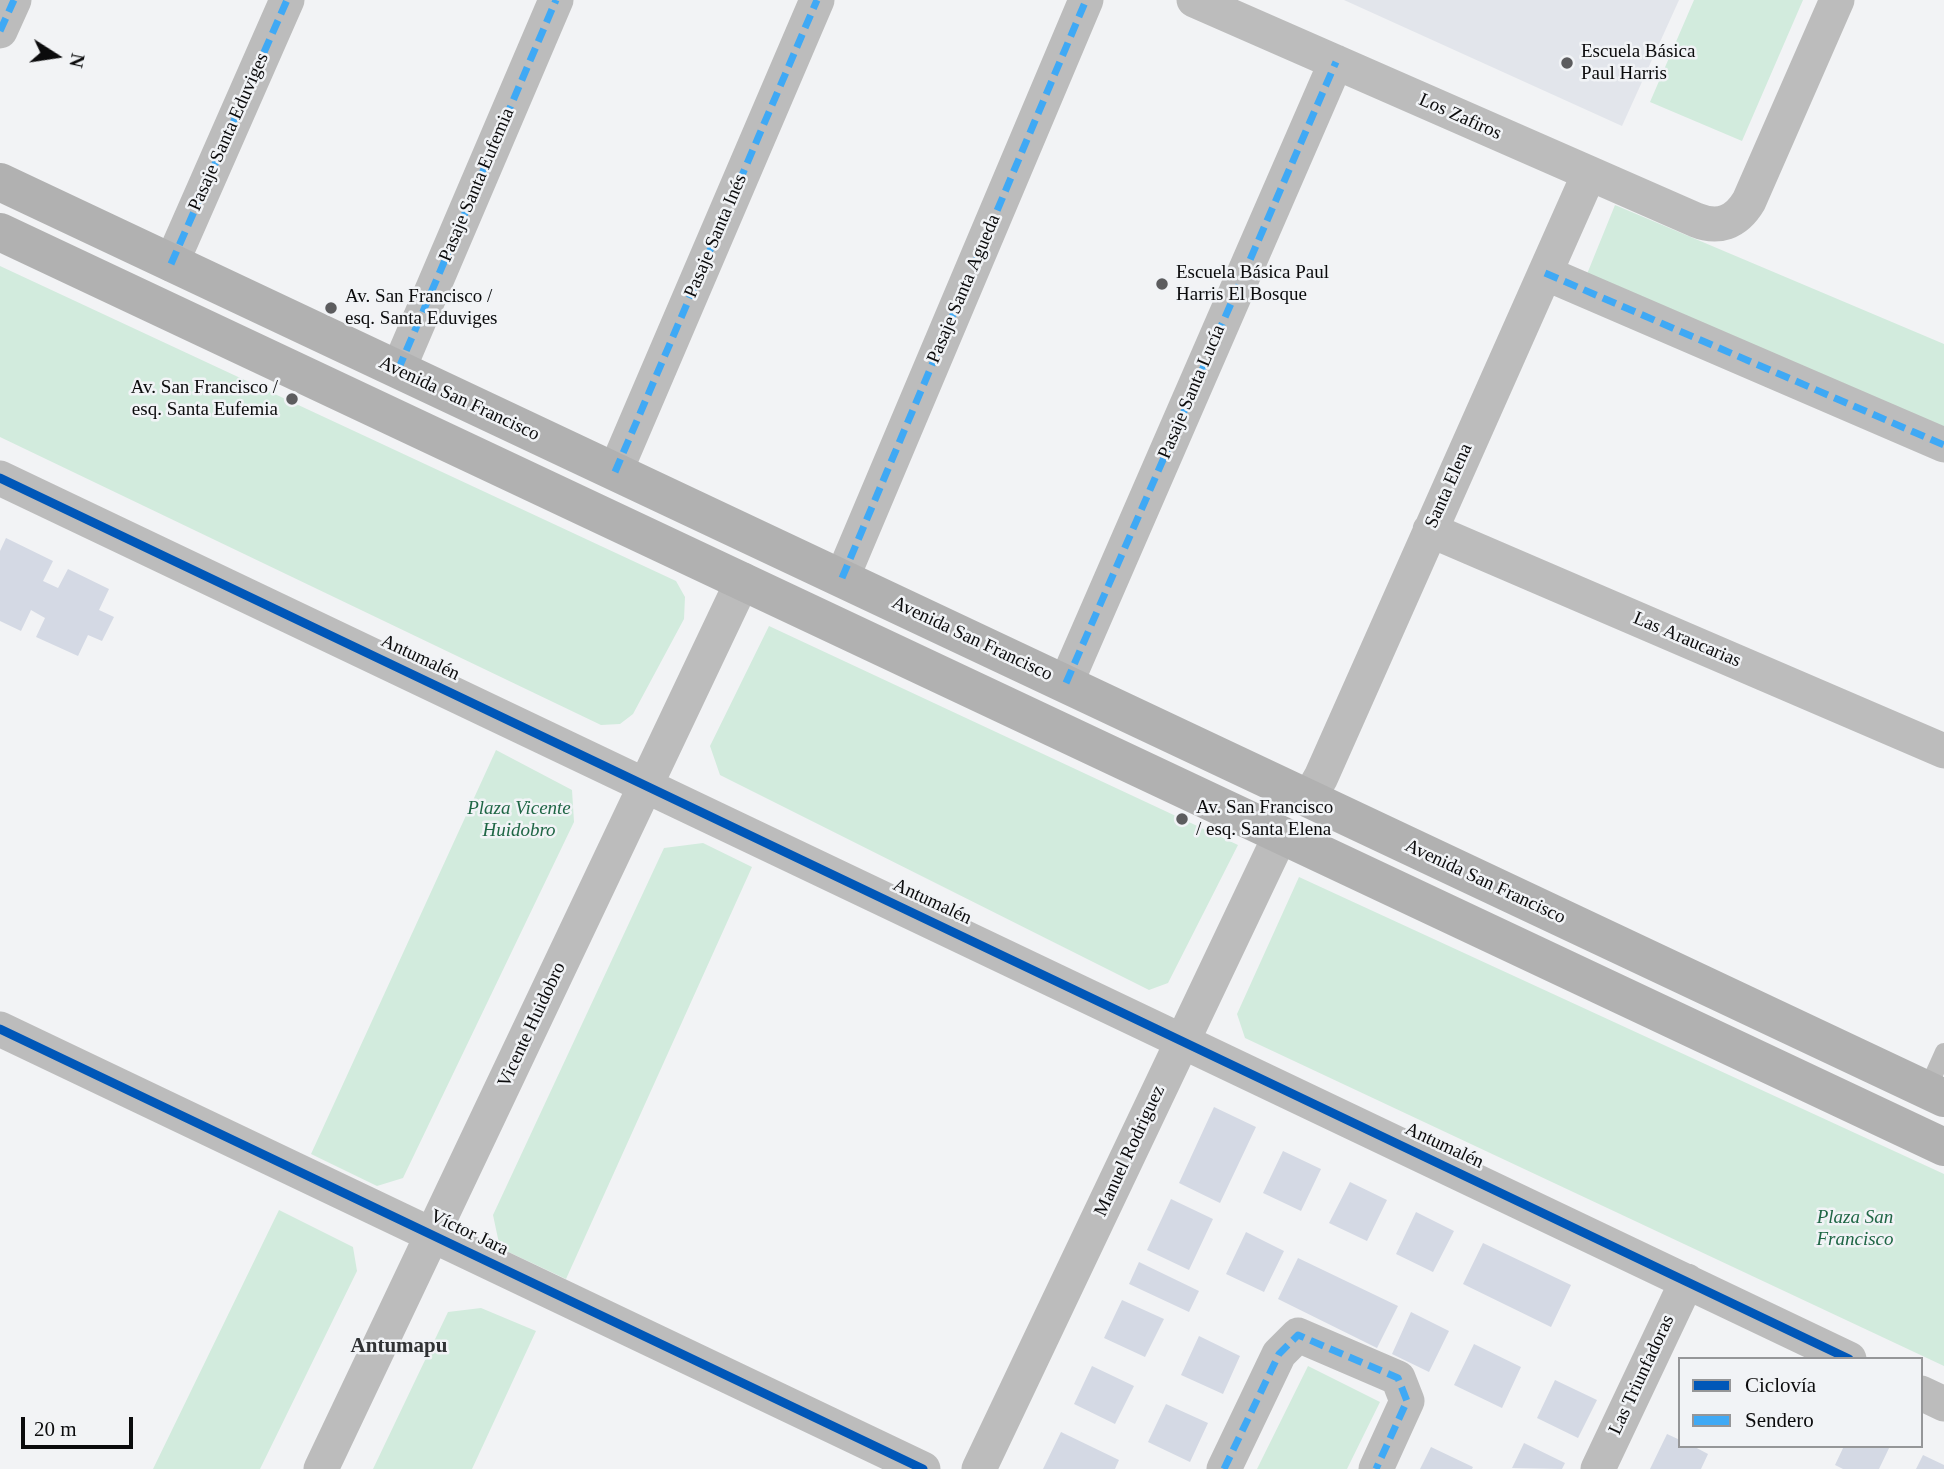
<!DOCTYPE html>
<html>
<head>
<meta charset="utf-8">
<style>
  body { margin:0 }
  #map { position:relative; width:1944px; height:1469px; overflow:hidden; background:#f2f3f5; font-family:Georgia,serif }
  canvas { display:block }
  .legend { position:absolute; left:1678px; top:1357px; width:245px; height:91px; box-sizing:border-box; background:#f1f3f6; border:2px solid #959698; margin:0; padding:9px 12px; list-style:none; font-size:21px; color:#0b0b0c }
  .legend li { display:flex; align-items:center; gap:14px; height:35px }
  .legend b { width:35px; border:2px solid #959698 }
  .north { position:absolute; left:21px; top:21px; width:70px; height:70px; -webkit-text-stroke:5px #f1f3f6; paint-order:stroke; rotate:102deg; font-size:19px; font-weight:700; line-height:28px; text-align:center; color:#0b0b0c }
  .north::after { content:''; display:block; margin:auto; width:24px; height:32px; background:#0b0b0c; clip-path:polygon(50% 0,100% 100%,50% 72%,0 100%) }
  .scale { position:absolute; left:21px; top:1417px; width:112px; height:32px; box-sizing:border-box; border:4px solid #0b0b0c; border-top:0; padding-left:9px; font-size:21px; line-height:24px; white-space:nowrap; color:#0b0b0c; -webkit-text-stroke:5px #f1f3f6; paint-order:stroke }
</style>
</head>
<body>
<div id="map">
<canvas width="1944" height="1469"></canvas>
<ul class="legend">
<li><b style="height:9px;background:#0057b8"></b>Ciclovía</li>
<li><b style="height:9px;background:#3fa9f5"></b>Sendero</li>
</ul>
<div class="north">N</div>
<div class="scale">20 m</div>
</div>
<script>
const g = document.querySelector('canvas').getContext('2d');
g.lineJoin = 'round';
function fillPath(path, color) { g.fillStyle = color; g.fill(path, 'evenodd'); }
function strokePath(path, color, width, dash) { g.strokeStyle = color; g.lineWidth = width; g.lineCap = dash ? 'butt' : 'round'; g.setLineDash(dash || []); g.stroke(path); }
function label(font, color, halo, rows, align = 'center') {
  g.font = font + ' Georgia,serif'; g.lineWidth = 5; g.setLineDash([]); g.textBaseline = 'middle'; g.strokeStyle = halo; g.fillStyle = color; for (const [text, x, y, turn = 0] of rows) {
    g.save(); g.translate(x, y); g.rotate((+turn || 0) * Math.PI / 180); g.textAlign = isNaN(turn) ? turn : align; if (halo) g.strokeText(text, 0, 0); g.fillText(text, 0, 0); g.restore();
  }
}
fillPath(new Path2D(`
  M 1344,0 L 1679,0 L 1622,126 Z`), '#e2e5eb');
fillPath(new Path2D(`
  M 1694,0 L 1803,0 L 1742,141 L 1650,102 Z
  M 1615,205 L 1944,344 L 1944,429 L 1587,274 Z
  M 0,266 L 676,581 L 685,597 L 684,619 L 633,714 L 620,724 L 601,725 L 0,437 Z
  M 769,626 L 1238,845 L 1168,983 L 1149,990 L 720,775 L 710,746 Z
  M 496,750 L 572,790 L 574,822 L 403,1178 L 377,1186 L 311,1154 Z
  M 703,843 L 752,867 L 566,1279 L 500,1248 L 493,1215 L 664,848 Z
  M 1299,877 L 1944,1174 L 1944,1366 L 1245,1038 L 1237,1014 Z
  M 279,1210 L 353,1247 L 357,1271 L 260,1469 L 153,1469 Z
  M 481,1308 L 536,1331 L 472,1469 L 373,1469 L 448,1312 Z
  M 1308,1366 L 1380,1402 L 1347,1469 L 1257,1469 Z`), '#d2ebdd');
fillPath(new Path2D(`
  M 6,538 L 53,561 L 43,581 L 58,588 L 68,569 L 109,589 L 99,610 L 114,617 L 102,641 L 88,635 L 78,656 L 36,637 L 45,618 L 31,610 L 21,631 L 0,621 L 0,551 Z
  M 1214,1107 L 1256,1127 L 1220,1203 L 1179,1183 Z
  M 1283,1151 L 1321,1169 L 1301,1211 L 1263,1193 Z
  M 1350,1182 L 1387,1200 L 1367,1241 L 1329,1223 Z
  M 1171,1199 L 1213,1219 L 1189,1270 L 1147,1250 Z
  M 1416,1212 L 1454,1231 L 1433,1272 L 1396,1254 Z
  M 1246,1232 L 1284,1251 L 1264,1292 L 1226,1274 Z
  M 1483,1243 L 1571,1285 L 1551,1327 L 1463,1284 Z
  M 1298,1258 L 1398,1306 L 1377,1348 L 1278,1299 Z
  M 1139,1262 L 1199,1291 L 1189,1312 L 1129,1284 Z
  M 1122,1300 L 1164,1319 L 1145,1357 L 1104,1338 Z
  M 1411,1312 L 1449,1331 L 1429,1372 L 1392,1354 Z
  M 1199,1336 L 1240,1356 L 1223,1394 L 1181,1375 Z
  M 1474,1344 L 1521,1367 L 1502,1408 L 1454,1385 Z
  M 1092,1366 L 1134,1386 L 1115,1424 L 1074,1404 Z
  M 1555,1380 L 1597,1400 L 1578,1438 L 1537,1418 Z
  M 1166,1404 L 1208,1423 L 1190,1462 L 1148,1442 Z
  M 1061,1432 L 1119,1460 L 1115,1469 L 1043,1469 Z
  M 1667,1434 L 1680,1440 L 1680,1446 L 1693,1446 L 1708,1454 L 1701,1469 L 1650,1469 Z
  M 1524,1443 L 1565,1463 L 1562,1469 L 1512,1468 Z
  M 1844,1446 L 1890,1446 L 1879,1469 L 1843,1469 L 1835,1465 Z
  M 1431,1447 L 1473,1467 L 1472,1469 L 1420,1469 Z
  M 1923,1455 L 1944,1465 L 1944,1469 L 1916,1469 Z`), '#d4d9e4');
strokePath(new Path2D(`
  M 1927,1090 L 1944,1052`), '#bcbcbc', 18);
strokePath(new Path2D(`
  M 1194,0 L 1696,220 C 1718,229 1736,223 1749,201 L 1837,0
  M 0,31 L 14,0
  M 171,264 L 287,0
  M 1545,273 L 1944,445
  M 398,370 L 556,0
  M 615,472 L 817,0
  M 0,478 L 1849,1359
  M 1430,530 L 1944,751
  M 842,578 L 1086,0
  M 1066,683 L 1336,62
  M 1309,798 L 1321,777 L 1589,174
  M 0,1029 L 923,1469
  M 1921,1393 L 1944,1404
  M 321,1469 L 743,580
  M 979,1469 L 1281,834
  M 1224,1469 L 1279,1354 L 1298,1335 L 1398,1378 L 1407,1401 L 1376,1469
  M 1598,1469 L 1687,1281`), '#bcbcbc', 35);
strokePath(new Path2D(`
  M 0,182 L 1944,1098
  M 0,232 L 1944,1147`), '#b1b1b1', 38);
strokePath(new Path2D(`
  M 0,31 L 14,0
  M 171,264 L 287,0
  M 1545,273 L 1944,445
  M 398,370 L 556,0
  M 615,472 L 817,0
  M 842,578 L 1086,0
  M 1066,683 L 1336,62
  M 1224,1469 L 1279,1354 L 1298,1335 L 1398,1378 L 1407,1401 L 1376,1469`), '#3fa9f5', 7, [14, 7]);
strokePath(new Path2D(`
  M 0,478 L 1849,1359
  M 0,1029 L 923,1469`), '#0057b8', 9);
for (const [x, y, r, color] of [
  [1567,63,7,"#5c5c5e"],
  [1162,284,7,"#5c5c5e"],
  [331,308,7,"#5c5c5e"],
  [292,399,7,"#5c5c5e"],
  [1182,819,7,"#5c5c5e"]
]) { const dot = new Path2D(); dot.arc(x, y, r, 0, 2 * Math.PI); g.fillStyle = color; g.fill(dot); strokePath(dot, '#f1f3f6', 2.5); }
label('19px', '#0b0b0c', '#f1f3f6', [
  ["Escuela Básica",1581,52],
  ["Paul Harris",1581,74],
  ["Escuela Básica Paul",1176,273],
  ["Harris El Bosque",1176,295],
  ["Av. San Francisco /",345,297],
  ["esq. Santa Eduviges",345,319],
  ["Av. San Francisco /",278,388,"right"],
  ["esq. Santa Eufemia",278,410,"right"],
  ["Av. San Francisco",1196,808],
  ["/ esq. Santa Elena",1196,830]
], 'left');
label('19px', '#0b0b0c', '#f1f3f6', [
  ["Los Zafiros",1460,117,24],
  ["Pasaje Santa Eduviges",229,132,-66],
  ["Pasaje Santa Eufemia",477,185,-67],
  ["Pasaje Santa Inés",716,236,-67],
  ["Pasaje Santa Agueda",964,289,-67],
  ["Pasaje Santa Lucía",1192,392,-67],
  ["Avenida San Francisco",459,399,25],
  ["Santa Elena",1449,486,-66],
  ["Avenida San Francisco",972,639,25],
  ["Las Araucarias",1687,640,23],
  ["Antumalén",420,658,25],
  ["Avenida San Francisco",1485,882,25],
  ["Antumalén",932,902,25],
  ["Vicente Huidobro",532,1025,-65],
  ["Antumalén",1444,1146,25],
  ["Manuel Rodriguez",1130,1151,-65],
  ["Víctor Jara",469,1233,25],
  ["Las Triunfadoras",1642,1375,-65]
]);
label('italic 19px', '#1f6645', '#f1f3f6', [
  ["Plaza Vicente",519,809],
  ["Huidobro",519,831],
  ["Plaza San",1855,1218],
  ["Francisco",1855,1240]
]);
label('bold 21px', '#303234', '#f1f3f6', [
  ["Antumapu",399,1347]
]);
</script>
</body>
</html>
